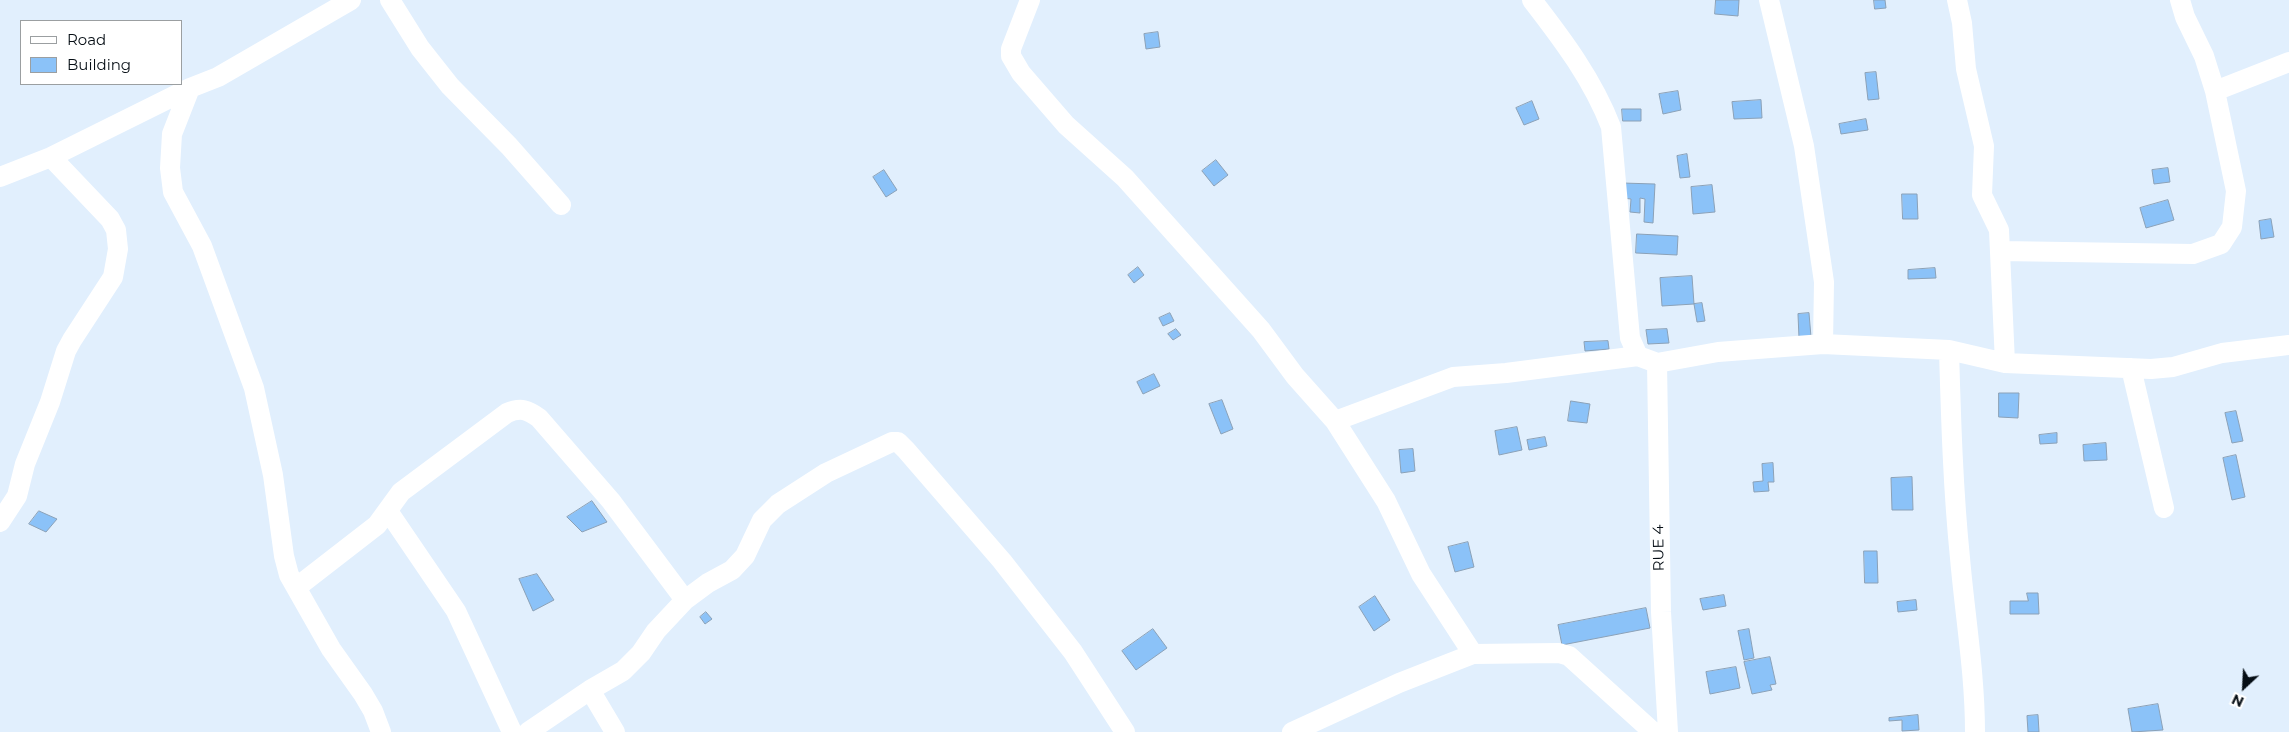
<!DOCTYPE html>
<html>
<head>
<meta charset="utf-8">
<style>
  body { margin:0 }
  #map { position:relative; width:2289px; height:732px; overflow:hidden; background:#e1effd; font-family:Montserrat,sans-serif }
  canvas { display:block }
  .legend { position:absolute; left:20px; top:20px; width:162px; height:65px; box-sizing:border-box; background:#fff; border:1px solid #9b9fa1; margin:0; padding:6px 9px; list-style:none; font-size:15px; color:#060e15 }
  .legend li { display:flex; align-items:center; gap:10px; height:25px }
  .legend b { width:25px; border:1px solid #9b9fa1 }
  .north { position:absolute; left:2219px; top:662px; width:50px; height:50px; -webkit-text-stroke:4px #fff; paint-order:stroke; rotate:205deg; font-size:14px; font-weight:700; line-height:20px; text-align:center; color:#060e15 }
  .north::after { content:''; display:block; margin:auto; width:18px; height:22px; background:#060e15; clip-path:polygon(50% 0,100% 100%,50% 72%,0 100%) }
</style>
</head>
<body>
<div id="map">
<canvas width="2289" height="732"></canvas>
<ul class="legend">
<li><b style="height:6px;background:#fff"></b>Road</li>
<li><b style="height:14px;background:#8bc2f8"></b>Building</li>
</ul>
<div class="north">N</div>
</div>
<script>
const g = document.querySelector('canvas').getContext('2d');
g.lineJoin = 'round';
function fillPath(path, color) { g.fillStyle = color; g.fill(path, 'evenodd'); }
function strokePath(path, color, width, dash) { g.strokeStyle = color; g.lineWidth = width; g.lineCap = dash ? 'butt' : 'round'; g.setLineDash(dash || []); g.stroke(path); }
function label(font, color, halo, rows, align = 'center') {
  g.font = font + ' Montserrat,sans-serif'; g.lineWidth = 5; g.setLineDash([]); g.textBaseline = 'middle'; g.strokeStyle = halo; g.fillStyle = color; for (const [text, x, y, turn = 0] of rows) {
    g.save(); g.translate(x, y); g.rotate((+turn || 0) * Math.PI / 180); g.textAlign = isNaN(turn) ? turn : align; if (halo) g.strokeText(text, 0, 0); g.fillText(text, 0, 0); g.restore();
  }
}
const building = new Path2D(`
  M 1716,0 L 1739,0 L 1738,16 L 1715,14 Z
  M 1874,0 L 1885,0 L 1886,8 L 1875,9 Z
  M 1158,32 L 1160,47 L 1146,49 L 1144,34 Z
  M 1876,72 L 1879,99 L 1868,100 L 1865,73 Z
  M 1678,91 L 1681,110 L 1663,114 L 1659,94 Z
  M 1761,100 L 1762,118 L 1734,119 L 1732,102 Z
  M 1532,101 L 1539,119 L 1524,125 L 1516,108 Z
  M 1622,109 L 1641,109 L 1641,121 L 1623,121 Z
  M 1866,119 L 1868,130 L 1841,134 L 1839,124 Z
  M 1687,154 L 1690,177 L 1680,178 L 1677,156 Z
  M 1216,160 L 1228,175 L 1214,186 L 1202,171 Z
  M 2168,168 L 2170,182 L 2154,184 L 2152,170 Z
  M 884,170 L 897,190 L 886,197 L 873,177 Z
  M 1622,183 L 1655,184 L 1653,223 L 1644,222 L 1645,199 L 1640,198 L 1640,213 L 1630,212 L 1631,199 L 1622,198 Z
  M 1712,185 L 1715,212 L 1693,214 L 1691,187 Z
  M 1902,194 L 1917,194 L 1918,219 L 1903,219 Z
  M 2168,200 L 2174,220 L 2146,228 L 2140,208 Z
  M 2271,219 L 2274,237 L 2261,239 L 2259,221 Z
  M 1637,234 L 1678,236 L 1677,255 L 1636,253 Z
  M 1138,267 L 1144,275 L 1134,283 L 1128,275 Z
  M 1935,268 L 1936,278 L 1908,279 L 1908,270 Z
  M 1692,276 L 1694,304 L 1662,306 L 1660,278 Z
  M 1702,303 L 1705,321 L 1697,322 L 1694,304 Z
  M 1170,313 L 1174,321 L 1163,326 L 1159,318 Z
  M 1809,313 L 1811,337 L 1799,338 L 1798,314 Z
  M 1176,329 L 1181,335 L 1173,340 L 1168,334 Z
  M 1667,329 L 1669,343 L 1648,344 L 1646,330 Z
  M 1608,341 L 1609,349 L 1585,351 L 1584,342 Z
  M 1154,374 L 1160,386 L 1143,394 L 1137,382 Z
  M 1999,393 L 2019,393 L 2018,418 L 1999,417 Z
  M 1222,400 L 1233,429 L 1221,434 L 1209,404 Z
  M 1571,401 L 1590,404 L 1587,423 L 1568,421 Z
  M 2236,411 L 2243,441 L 2232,443 L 2225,413 Z
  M 1517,427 L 1522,450 L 1499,455 L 1495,431 Z
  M 2057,433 L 2057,443 L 2040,444 L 2039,435 Z
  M 1545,437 L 1547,446 L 1529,450 L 1527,440 Z
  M 2106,443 L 2107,460 L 2084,461 L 2083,445 Z
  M 1413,449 L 1415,471 L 1401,473 L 1399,450 Z
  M 2236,455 L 2245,497 L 2232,500 L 2223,458 Z
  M 1773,463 L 1774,482 L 1768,482 L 1769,491 L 1754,492 L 1753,482 L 1763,481 L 1762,464 Z
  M 1912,477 L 1913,510 L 1892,510 L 1891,478 Z
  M 592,501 L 607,522 L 582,532 L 567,517 Z
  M 39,511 L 57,519 L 46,532 L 29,524 Z
  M 1468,542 L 1474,567 L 1455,572 L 1448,547 Z
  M 1864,551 L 1877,551 L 1878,583 L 1865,583 Z
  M 537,574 L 554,600 L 533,611 L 519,579 Z
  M 2027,593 L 2038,593 L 2039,614 L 2010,614 L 2010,601 L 2028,601 Z
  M 1724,595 L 1726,606 L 1703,610 L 1700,599 Z
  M 1375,596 L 1390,620 L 1374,631 L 1359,607 Z
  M 1916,600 L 1917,610 L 1898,612 L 1897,602 Z
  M 1646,608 L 1650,628 L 1562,645 L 1558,625 Z
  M 706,612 L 712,619 L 705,624 L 700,617 Z
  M 1153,629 L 1167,648 L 1136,670 L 1122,651 Z
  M 1749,629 L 1754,658 L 1744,660 L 1738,631 Z
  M 1770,657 L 1776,684 L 1770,685 L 1772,690 L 1752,694 L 1744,662 Z
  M 1736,667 L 1740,688 L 1710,694 L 1706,672 Z
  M 2158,704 L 2163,730 L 2132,732 L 2128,709 Z
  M 1918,715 L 1919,730 L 1902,731 L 1902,720 L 1889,721 L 1889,718 Z
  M 2038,715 L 2039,732 L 2028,732 L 2027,716 Z`);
fillPath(building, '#8bc2f8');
strokePath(building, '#8ba1b7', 1);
strokePath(new Path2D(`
  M 390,0 L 420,48 L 450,86 L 509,146 L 561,205
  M 1030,0 L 1011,49 L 1011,56 L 1021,73 L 1066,125 L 1125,178 L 1261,330 L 1295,376 L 1335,421 L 1386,501 L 1421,574 L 1473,654
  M 1532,0 C 1563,40 1593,80 1611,127 L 1630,338 L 1638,356 L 1657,363 L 1718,352 L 1823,344 L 1949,350 L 2005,363 L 2151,369 L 2173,367 L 2222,353 L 2289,345
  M 1769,0 L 1804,146 L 1824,282 L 1823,344
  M 1957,0 L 1962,23 L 1966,69 L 1984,146 L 1982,195 L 1999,230 L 2005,363
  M 190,88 L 172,134 L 170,168 L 173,192 L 202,246 L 254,388 L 273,475 L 284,556 L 289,575 L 331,649 L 363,694 L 373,711 L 381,732
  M 2215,91 L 2289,62
  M 0,177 L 51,157 L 190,88 L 218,77 L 351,0
  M 2001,251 L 2193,254 L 2221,244 L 2232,227 L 2236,191 L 2215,91 L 2204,56 L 2185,17 L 2180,0
  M 1949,350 C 1951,419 1953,489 1960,558 C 1965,616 1975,674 1975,732
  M 1657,363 L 1661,612 L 1668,732
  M 2131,368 L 2164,508
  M 1335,421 L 1453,377 L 1506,373 L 1638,356
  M 388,511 L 456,611 L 512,732
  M 0,522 L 17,496 L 25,464 L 50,402 L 66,351 L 72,340 L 113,277 L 118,249 L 116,230 L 110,219 L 51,157
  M 297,587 L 377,525 L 401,492 L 507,413 C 521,407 528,410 539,418 L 611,501 L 685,600
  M 590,690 L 615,732
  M 528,732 L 590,690 L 623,671 L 641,653 L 656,631 L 685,600 L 708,583 L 732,570 L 745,556 L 762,520 L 778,504 L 826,473 L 892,442 L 898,442 L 906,450 L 1002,561 L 1073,652 L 1125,732
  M 1292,732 L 1399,683 L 1473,654 L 1559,653 L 1569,656 L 1653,732`), '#fff', 20);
label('15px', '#060e15', '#fff', [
  ["RUE 4",1659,548,-91]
]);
</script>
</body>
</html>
